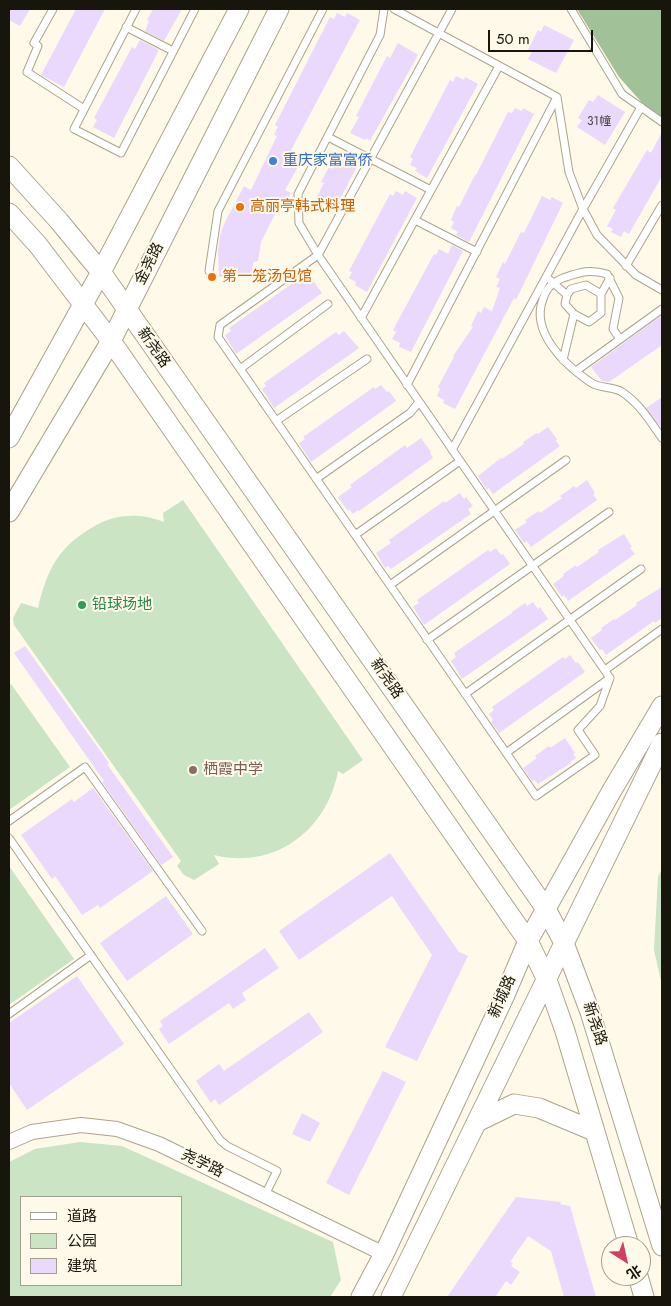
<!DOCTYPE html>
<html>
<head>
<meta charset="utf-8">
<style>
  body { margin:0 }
  #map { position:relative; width:671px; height:1306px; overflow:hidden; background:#fef9e9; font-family:Jost,"Noto Sans SC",sans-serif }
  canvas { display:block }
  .frame { position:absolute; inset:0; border:10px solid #18150c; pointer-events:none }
  .legend { position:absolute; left:20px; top:1196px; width:162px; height:90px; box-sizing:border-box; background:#fef9e9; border:1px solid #a29e91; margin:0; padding:6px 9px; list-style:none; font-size:15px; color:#18150c }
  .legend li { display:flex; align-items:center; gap:10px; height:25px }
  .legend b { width:25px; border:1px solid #a29e91 }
  .north { position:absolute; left:601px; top:1236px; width:50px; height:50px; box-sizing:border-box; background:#fef9e9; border:1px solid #a29e91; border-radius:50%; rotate:145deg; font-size:14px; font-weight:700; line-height:20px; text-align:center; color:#18150c }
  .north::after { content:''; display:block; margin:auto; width:18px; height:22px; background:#cf4063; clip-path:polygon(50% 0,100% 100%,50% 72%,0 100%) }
  .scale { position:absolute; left:488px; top:30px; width:105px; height:22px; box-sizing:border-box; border:2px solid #18150c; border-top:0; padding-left:6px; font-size:15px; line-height:18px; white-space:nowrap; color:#18150c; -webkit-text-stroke:4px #fef9e9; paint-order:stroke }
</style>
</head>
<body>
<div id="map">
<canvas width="671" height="1306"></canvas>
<div class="frame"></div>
<ul class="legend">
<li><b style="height:6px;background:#fff"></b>道路</li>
<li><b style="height:14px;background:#cae4c4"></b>公园</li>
<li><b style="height:14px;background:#ead8fd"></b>建筑</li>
</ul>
<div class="north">北</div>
<div class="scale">50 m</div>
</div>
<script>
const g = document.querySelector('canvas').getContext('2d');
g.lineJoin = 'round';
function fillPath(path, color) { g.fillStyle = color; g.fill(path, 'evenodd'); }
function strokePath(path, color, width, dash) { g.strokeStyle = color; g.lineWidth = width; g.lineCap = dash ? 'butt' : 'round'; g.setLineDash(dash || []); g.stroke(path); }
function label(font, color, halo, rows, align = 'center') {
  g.font = font + ' Jost,"Noto Sans SC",sans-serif'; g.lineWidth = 4; g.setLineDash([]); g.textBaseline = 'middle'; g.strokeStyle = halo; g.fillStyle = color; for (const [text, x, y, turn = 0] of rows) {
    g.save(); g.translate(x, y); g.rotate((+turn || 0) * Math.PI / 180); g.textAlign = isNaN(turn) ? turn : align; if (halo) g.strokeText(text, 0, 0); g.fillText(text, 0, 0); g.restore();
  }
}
fillPath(new Path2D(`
  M 183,500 L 363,760 L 343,774 L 338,771 C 327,831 274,870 214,855 L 219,864 L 194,880 L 184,875 L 177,866 L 181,861 L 14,625 L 13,618 L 21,603 L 38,608 C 47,570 58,547 93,527 C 105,520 116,516 130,516 C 142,515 153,518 164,522 L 163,513 Z
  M 11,684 L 70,767 L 9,810 L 9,685 Z
  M 9,866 L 74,959 L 9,1005 Z
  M 662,869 L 662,985 L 654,950 L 658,877 Z
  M 80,1142 L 122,1146 L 333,1242 L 341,1280 L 330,1297 L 9,1297 L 9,1162 L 35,1149 ZM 21,1197 L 181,1197 L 181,1285 L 21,1285 Z`), '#cae4c4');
fillPath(new Path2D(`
  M 577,9 L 662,9 L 662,117 L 644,105 L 619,77 Z`), '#a1c299');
fillPath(new Path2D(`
  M 9,9 L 30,9 L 20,26 L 9,20 Z
  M 76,9 L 105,9 L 64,87 L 41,75 Z
  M 153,9 L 182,9 L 164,41 L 145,31 L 149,21 L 147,20 Z
  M 337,13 L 345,17 L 347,13 L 360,20 L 291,150 L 304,156 L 285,190 L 291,193 L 283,208 L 279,206 L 261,242 L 258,261 L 253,262 L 252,274 L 219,277 L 218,251 L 220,235 L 225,222 L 244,186 L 251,190 L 277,136 L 274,135 L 278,127 L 275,125 L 330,17 L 334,19 Z
  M 544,25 L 574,40 L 556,73 L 528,59 L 532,52 L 528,50 L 538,30 L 541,32 Z
  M 140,40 L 159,50 L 114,138 L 93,127 L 97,120 L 94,118 L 132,47 L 135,49 Z
  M 398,43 L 418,55 L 370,141 L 366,138 L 365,140 L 350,133 L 359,117 L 356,116 L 387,56 L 390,58 Z
  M 456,76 L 464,80 L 465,77 L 478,84 L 427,178 L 415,171 L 417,168 L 410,165 L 413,159 L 410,157 L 450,80 L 453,82 Z
  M 598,95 L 625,112 L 605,145 L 577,127 L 582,120 L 578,118 L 589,100 L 593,102 Z
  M 515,108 L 522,111 L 523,108 L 534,114 L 469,242 L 456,235 L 458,232 L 451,228 L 454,222 L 451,220 L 457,206 L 459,207 L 475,175 L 476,175 L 508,112 L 512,113 Z
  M 662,132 L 662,176 L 629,234 L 624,231 L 621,237 L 611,232 L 613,229 L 607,226 L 616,210 L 613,208 L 647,150 L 651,153 Z
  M 340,154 L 353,161 L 352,164 L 357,166 L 336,207 L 331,204 L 329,206 L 316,199 L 324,183 L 321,182 L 329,167 L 332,169 Z
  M 396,191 L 403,195 L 405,191 L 417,198 L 367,292 L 355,285 L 356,282 L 349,278 L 352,272 L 349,271 L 390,194 L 393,196 Z
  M 542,196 L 550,200 L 552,197 L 563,203 L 516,300 L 514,298 L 455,409 L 443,403 L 444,400 L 437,396 L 440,389 L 438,387 L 454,357 L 453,356 L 473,327 L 471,326 L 478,311 L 481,313 L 484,307 L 492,311 L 500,288 L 496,287 L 500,279 L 496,277 L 503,262 L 505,264 L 521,232 L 524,233 Z
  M 452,245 L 463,251 L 411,352 L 399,347 L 400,343 L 392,339 L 396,332 L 393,330 L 434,254 L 436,255 L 439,249 L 448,254 Z
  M 308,277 L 312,283 L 314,282 L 322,293 L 236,354 L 225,335 L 231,331 L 229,328 L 300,278 L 302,280 Z
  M 662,315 L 662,345 L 609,382 L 602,381 L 591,367 Z
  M 344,331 L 359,348 L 274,408 L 262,389 L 266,386 L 264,383 L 336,332 L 339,335 Z
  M 381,385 L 387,392 L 389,391 L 396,401 L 311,462 L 299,443 L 305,439 L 303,437 L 374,387 L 375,389 Z
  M 662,397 L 662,429 L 646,408 Z
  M 548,427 L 557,439 L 556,441 L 560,446 L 493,494 L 489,488 L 487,490 L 478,476 L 501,458 L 502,459 L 524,444 L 523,442 L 537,433 L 538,434 Z
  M 421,438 L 431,452 L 430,453 L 433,458 L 359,511 L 358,510 L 353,514 L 349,509 L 348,511 L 338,497 L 352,487 L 350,485 L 405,445 L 407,448 Z
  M 587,480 L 595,493 L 593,494 L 597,500 L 531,547 L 527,541 L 524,543 L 515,530 L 527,522 L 525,520 L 539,511 L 540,513 L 562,498 L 560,496 L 574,486 L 576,488 Z
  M 460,493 L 464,499 L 466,497 L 473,506 L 468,509 L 471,514 L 391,569 L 388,566 L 385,568 L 376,553 L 391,543 L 389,540 L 444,501 L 445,503 Z
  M 624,534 L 632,547 L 630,548 L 635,554 L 568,601 L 564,595 L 562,597 L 553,584 L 564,576 L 563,574 L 576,565 L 577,567 L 599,552 L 598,550 Z
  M 496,548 L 501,555 L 503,554 L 510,564 L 424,625 L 413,607 L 419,603 L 417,600 L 488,550 L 490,552 Z
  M 662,587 L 662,618 L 655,623 L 654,621 L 606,655 L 602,649 L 600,650 L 591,638 L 602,630 L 601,628 L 614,619 L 615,620 L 637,605 L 636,603 Z
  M 533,602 L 538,609 L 540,607 L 548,619 L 462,679 L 451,661 L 456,657 L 454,653 L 512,613 L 512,612 L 525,603 L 527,606 Z
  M 25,646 L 109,763 L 107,764 L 173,857 L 163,864 L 161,865 L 102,782 L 104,781 L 14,653 Z
  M 570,655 L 576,663 L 578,662 L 585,672 L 499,733 L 491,722 L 493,720 L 489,714 L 494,710 L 492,707 L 563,657 L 565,659 Z
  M 565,738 L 575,753 L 573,754 L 576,758 L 570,762 L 571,763 L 538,784 L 535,780 L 532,781 L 523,768 L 537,758 L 535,756 L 549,746 L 550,748 Z
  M 93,788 L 153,871 L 100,908 L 98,905 L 82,915 L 55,876 L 52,879 L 21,835 L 72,799 L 74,802 Z
  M 390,853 L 459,952 L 468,956 L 417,1061 L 385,1047 L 432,955 L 392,896 L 299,960 L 279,931 Z
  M 166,896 L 193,934 L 127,981 L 100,943 Z
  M 265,948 L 279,968 L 242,993 L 246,1000 L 233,1009 L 229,1003 L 169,1044 L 159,1029 L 163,1026 L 160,1021 Z
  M 77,976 L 124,1044 L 27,1110 L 9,1083 L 9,1023 Z
  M 309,1012 L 323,1032 L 219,1105 L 215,1099 L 211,1103 L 196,1081 L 219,1064 L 224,1071 Z
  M 383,1071 L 406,1082 L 349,1195 L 326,1183 Z
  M 302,1113 L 320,1123 L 310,1142 L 292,1134 Z
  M 516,1197 L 561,1202 L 560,1204 L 570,1206 L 596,1297 L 564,1297 L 551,1251 L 528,1236 L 510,1262 L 513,1263 L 511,1266 L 520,1272 L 511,1285 L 506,1281 L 495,1297 L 447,1297 Z`), '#ead8fd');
const service = new Path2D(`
  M 53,9 L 34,43 L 38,46 L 27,72 L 84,109
  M 136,9 L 74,129 L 121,153 L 195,9
  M 384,9 L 380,35 L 298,194 L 299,223 L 318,255 L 610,678
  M 394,9 L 557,97 L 569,172 L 583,209 L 597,235 L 636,275 L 662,290
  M 452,9 L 318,255 L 220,325 L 218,337 L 536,796 L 595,755 L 578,730 L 600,706 L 610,678
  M 571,9 L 622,94 L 662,122
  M 126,27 L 173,51
  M 328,137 L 431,190
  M 415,220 L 477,252
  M 626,266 L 662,205
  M 209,271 L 218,211 L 323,9
  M 550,280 L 567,295
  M 601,294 L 586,285 L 571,289 L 567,295 L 565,304 L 574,314 L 589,322 L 601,313 L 601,294 L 610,278
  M 361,318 L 499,66
  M 620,339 L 613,329 L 619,298 L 607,274 C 589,269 581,272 563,278 C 552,283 547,287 543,299 C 530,332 565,365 590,382 C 599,389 613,386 622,392 C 640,404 650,421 662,438
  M 563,360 L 574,314
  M 240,369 L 328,304
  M 576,371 L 662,309
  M 407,385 L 557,97
  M 276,421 L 367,359
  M 452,450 L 583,209 L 641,107
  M 316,479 L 410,413 L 419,402
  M 355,535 L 460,461
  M 390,585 L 566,460
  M 427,640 L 609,512
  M 605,670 L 662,629
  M 465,694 L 641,569
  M 506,753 L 610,678
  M 9,821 L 85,767 L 202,931
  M 9,838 L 220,1140 L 227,1146 L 277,1171 L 265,1195
  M 9,1014 L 91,955`);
const minor = new Path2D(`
  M 9,1142 L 32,1132 L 81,1125 L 117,1129 L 159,1144 L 384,1254`);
const secondary = new Path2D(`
  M 9,166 L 59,221 L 101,272 L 546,909 L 564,943 L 590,1012 L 662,1246
  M 9,213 L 38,245 L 111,341 L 528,941 L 547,980 L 565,1031 L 629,1246
  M 9,438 L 101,272 L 239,9
  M 9,512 L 111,341 L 279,9
  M 479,1121 L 514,1104 L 539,1108 L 594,1131
  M 638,1276 L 644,1297
  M 361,1297 L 384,1254 L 504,997 L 528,941 L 611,792 L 662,706
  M 391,1297 L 662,743`);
strokePath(service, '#aca48a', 9);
strokePath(minor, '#aca48a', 16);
strokePath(secondary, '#aca48a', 21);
strokePath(service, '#fff', 7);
strokePath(minor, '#fff', 14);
strokePath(secondary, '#fff', 19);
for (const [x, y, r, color] of [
  [273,161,5,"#3f7fe0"],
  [240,207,5,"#e8710a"],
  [212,277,5,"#e8710a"],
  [82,605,5,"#2e9e5b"],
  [193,770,5,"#8d6e63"]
]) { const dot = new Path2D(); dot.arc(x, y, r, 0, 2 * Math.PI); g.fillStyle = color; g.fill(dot); strokePath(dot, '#fef9e9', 2); }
label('12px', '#4c4648', null, [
  ["31幢",599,122]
]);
label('15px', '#366cbe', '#fef9e9', [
  ["重庆家富富侨",283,161]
], 'left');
label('15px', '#c56008', '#fef9e9', [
  ["高丽亭韩式料理",250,207],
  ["第一笼汤包馆",222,277]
], 'left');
label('15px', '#18150c', '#fef9e9', [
  ["金尧路",150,264,-63],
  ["新尧路",153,348,55],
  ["新尧路",386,679,55],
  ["新城路",503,997,-66],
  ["新尧路",594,1024,72],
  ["尧学路",202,1164,26]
]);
label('15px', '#27864d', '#fef9e9', [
  ["铅球场地",92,605]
], 'left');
label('15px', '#785e54', '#fef9e9', [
  ["栖霞中学",203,770]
], 'left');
</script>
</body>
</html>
